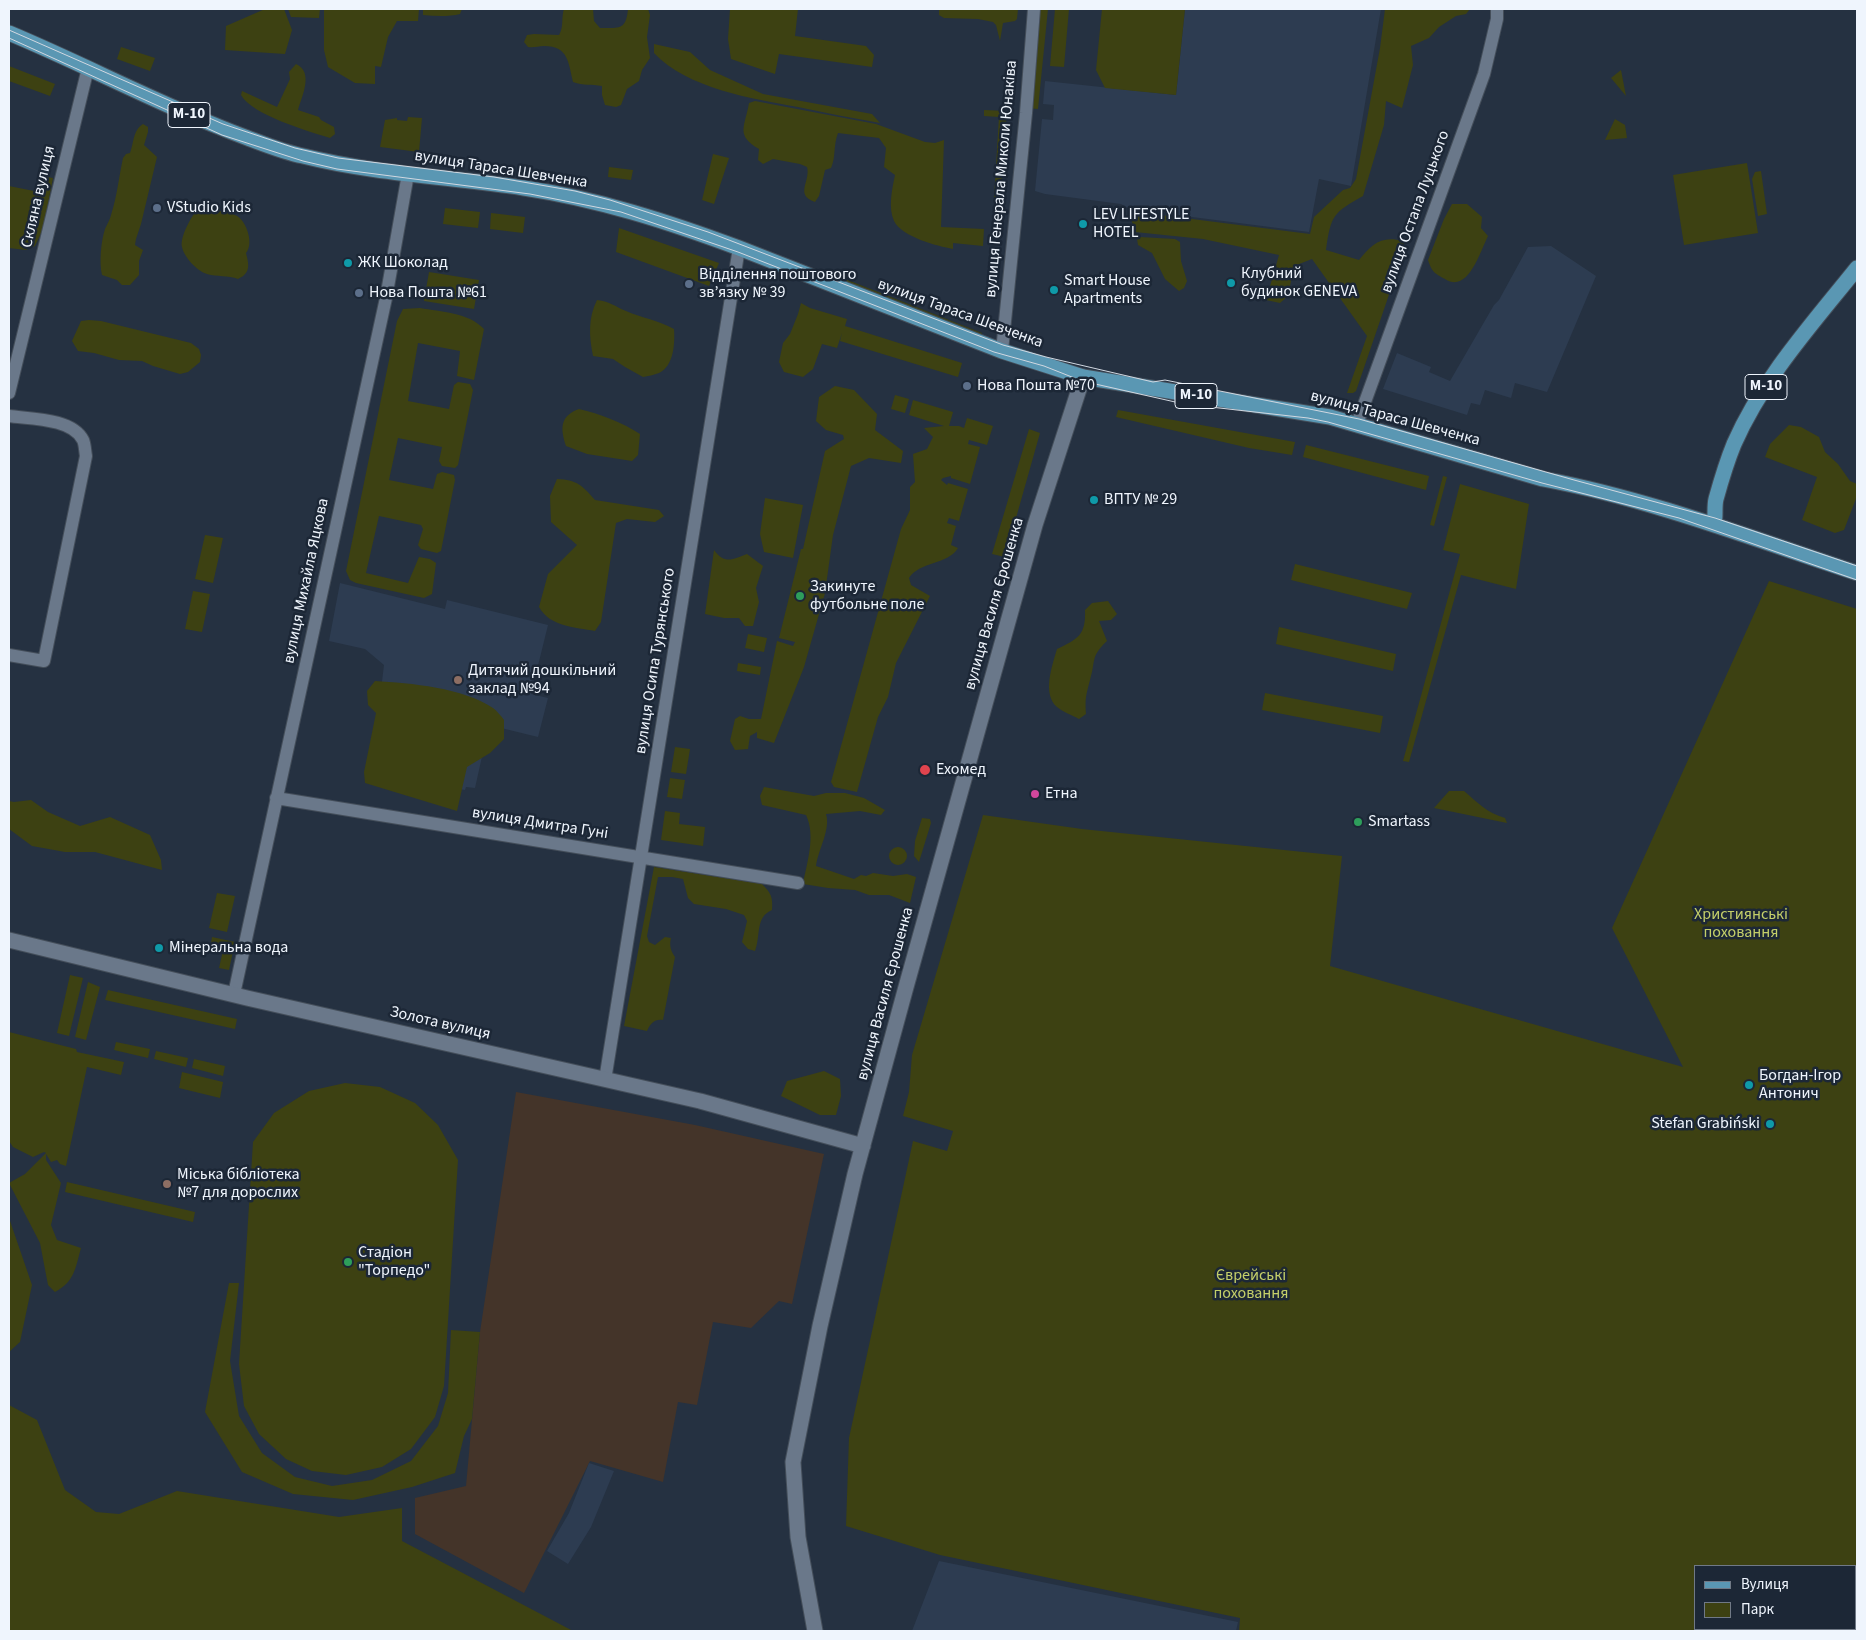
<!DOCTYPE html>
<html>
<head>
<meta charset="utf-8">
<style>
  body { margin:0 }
  #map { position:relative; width:1866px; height:1640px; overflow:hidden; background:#253141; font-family:"Source Sans 3",sans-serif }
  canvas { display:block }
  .frame { position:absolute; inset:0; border:10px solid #eff5fd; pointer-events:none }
  .legend { position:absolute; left:1694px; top:1565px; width:162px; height:65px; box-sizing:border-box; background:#1c2736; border:1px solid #707986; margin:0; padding:6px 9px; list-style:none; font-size:15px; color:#eff5fd }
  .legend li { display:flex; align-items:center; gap:10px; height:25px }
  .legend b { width:25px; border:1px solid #707986 }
</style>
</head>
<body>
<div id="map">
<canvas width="1866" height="1640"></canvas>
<div class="frame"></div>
<ul class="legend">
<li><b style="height:6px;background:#5a97b3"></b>Вулиця</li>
<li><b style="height:14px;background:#3d4112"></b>Парк</li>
</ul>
</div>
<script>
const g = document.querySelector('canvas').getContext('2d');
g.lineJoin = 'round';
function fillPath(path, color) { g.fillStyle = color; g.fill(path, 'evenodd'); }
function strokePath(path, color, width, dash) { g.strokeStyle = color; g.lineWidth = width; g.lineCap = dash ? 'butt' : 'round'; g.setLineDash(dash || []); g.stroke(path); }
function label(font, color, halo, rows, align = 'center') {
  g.font = font + ' "Source Sans 3",sans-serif'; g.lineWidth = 5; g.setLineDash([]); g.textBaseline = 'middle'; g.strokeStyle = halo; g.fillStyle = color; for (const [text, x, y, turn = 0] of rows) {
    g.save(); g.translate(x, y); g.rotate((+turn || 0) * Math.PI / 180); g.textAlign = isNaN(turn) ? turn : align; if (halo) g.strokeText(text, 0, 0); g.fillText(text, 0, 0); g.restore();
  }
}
fillPath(new Path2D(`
  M 516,1092 L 695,1125 L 824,1154 L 792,1304 L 779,1301 L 751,1328 L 713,1322 L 697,1405 L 678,1402 L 663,1482 L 590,1461 L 524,1593 L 415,1534 L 415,1498 L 466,1486 L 480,1332 Z`), '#443429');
fillPath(new Path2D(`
  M 1185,9 L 1381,9 L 1351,186 L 1319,179 L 1309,232 L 1130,209 L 1121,204 L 1045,194 L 1035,191 L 1042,119 L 1053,120 L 1054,105 L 1043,104 L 1045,81 L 1176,95 Z
  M 1551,246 L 1596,276 L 1547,392 L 1515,383 L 1511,398 L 1485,390 L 1480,405 L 1471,403 L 1467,415 L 1383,389 L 1397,353 L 1431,367 L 1429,372 L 1450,381 L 1494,305 L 1499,300 L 1528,247 Z
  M 340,583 L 445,609 L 447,600 L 548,625 L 531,694 L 548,698 L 538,737 L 489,725 L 475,788 L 466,787 L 465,790 L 371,772 L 384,665 L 365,649 L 329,641 Z
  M 589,1463 L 614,1471 L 591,1527 L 568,1564 L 547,1551 L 569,1513 Z
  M 939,1561 L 1238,1622 L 1236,1631 L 912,1631 Z`), '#2d3c51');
fillPath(new Path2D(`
  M 265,9 L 284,9 L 292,30 L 285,54 L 225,50 L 226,26 Z
  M 288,9 L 320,9 L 319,18 L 291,17 Z
  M 324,9 L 419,9 L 418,21 L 397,21 L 388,37 L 381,67 L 375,66 L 375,84 L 355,83 L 328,67 L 324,50 Z
  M 423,9 L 462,9 L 460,14 C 448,17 435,16 423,15 Z
  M 564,9 L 593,9 L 594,21 L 600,28 C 620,28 626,30 628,9 L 648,9 L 650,15 L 647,37 L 650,58 L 642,70 L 639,81 L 627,89 L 621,105 L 616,107 L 605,105 L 602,95 L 602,86 C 591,84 584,86 573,82 C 568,63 569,46 544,46 C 538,46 534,48 528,47 L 524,42 L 527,35 L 534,34 L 559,35 C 564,27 561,18 564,9 Z
  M 730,9 L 798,9 L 795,36 L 866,46 L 874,55 L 872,67 L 779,54 L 775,74 L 731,59 L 728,39 Z
  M 939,9 L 1018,9 L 1017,19 L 1015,21 L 1003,23 L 1000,41 L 996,25 L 993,22 L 978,19 L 944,18 L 939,15 Z
  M 1034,9 L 1048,9 L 1038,109 L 1027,108 Z
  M 1055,9 L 1069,9 L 1064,67 L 1050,66 Z
  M 1102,9 L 1185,9 L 1176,95 L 1105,88 L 1096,70 Z
  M 1385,9 L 1470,9 L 1466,14 L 1456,16 L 1439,27 L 1429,38 L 1411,46 L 1413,65 L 1402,108 L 1386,101 L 1384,125 L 1363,196 C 1333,213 1331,215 1326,250 L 1359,260 C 1372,244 1381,235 1403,241 L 1405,248 L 1356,391 L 1353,393 L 1347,393 L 1367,336 L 1312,259 L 1294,266 L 1288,296 L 1280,303 L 1266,300 L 1279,255 L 1203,239 L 1135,232 L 1129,211 L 1310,234 L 1314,217 L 1343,190 L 1350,188 L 1356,179 L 1380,48 Z
  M 654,44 L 690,52 L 710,70 L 763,94 L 872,114 L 880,123 C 853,118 825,113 798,107 C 753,99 686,88 654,53 Z
  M 121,47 L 155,58 L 150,71 L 117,59 Z
  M 296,64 C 314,72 302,96 298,110 L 319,117 L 321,120 L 334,127 L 335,134 L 330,138 C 308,131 252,115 241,95 L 242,91 L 277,107 L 290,79 L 289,72 Z
  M 9,66 L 55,84 L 50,96 L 9,81 Z
  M 1621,70 L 1626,96 L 1611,78 Z
  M 755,101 L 876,124 L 925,142 L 935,143 L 944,140 L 941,227 L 984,229 L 983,246 L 953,243 L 953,249 C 937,246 902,237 894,221 C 888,208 892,189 895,175 L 884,167 L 886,148 L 879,138 L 838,133 C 833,146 836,157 831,168 L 825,170 L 819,196 L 815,202 C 794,195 811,181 807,167 L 800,164 L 773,159 L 763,164 L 758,160 L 759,149 C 735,135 745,127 749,103 Z
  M 984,110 L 1007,111 L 1000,199 L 994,198 L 999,117 L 984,116 Z
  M 408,117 L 422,118 L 419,152 L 380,147 L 385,120 L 397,118 L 397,120 L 407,121 Z
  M 1615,119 L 1625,125 L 1627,138 L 1605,140 Z
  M 143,124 L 148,127 L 148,132 L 144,145 L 157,157 L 141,224 L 136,239 L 135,245 L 143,250 L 139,261 L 139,275 L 130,285 L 122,285 L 117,280 L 102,275 C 99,263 101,241 105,229 C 107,224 110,220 111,215 C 117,197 119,176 123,158 L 126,154 L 130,153 C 134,142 133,130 143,124 Z
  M 713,154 L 729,158 L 714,204 L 702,200 Z
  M 1747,163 L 1758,233 L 1684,245 L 1673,175 Z
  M 609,167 L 633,170 L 631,180 L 608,177 Z
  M 1761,171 L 1767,214 L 1758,216 L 1752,179 L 1755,172 Z
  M 47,177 L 53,178 L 43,229 L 35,246 L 26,250 L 9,248 L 9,186 L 39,192 Z
  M 1452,204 L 1467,204 L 1482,217 L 1481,228 L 1488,236 C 1480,252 1468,294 1445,279 C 1434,273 1432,272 1428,260 L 1444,219 Z
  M 445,208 L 480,212 L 478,228 L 443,224 Z
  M 220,211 C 225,212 232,213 237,216 C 247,222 254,244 246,253 C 249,265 251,273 238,279 C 228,275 217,277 207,274 C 197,271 184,257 182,247 C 180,238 189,221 194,214 Z
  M 491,213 L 525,217 L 523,233 L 490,229 Z
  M 619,228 L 719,263 L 709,286 L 616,252 Z
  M 1140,237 L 1175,239 L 1180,242 L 1181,261 L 1187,281 L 1184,288 L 1179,291 L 1165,279 L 1152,253 L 1138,245 L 1137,239 Z
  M 429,272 L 479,280 L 474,309 L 424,301 Z
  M 845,279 L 982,333 L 981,336 L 844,281 Z
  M 597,300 C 611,302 614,306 626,311 C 642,318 658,320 674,329 C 675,343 674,366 659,373 C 654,375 648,376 643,377 L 625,367 L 613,359 L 593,356 C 589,336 588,318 597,300 Z
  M 801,303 L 810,308 L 847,319 L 845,326 L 962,363 L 958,377 L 840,341 L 842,333 L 837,348 L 822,344 L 813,369 L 803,377 L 784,372 L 779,362 L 783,343 L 790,334 L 798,314 Z
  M 420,308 C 441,312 468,312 484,329 L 474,380 L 457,376 L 460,351 L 418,343 L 408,401 L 449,409 L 454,385 L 458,382 L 470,384 L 473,390 L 458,465 L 455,468 L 442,466 L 439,461 L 442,447 L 398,438 L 389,480 L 433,489 L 437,474 L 442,472 L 454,475 L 455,480 L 441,551 L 437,553 L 421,549 L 418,545 L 423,529 L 421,525 L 379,516 L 366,573 L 408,583 L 419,557 L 430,559 L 436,563 L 432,594 L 424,598 L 356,583 L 350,580 L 346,571 L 397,321 L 403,309 Z
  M 89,320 L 101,321 L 191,343 L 199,349 L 201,355 L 200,362 L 188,372 L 180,374 L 153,366 L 142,361 L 119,360 L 94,353 L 78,351 L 72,341 L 81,321 Z
  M 835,386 L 854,390 L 877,414 L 875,430 L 903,451 L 901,463 L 869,458 L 851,466 L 833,535 L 825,593 L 804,667 L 774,743 L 757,738 L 757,732 L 750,736 L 748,749 L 735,750 L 730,741 L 735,719 L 740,716 L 749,719 L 761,719 L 777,641 L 793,646 L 795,642 L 779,638 L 801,549 L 803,549 L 825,451 L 844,439 L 843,435 L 826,430 L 816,421 L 819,397 Z
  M 895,395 L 909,399 L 905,413 L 891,409 Z
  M 913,400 L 953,412 L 949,426 L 959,426 L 964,428 L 967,418 L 993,426 L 987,445 L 969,440 L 968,444 L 980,447 L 970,484 L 951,478 L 951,476 L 943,478 L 941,480 L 947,485 L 948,483 L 968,489 L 959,521 L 949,518 L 947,523 L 956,526 L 951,545 L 958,548 C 948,565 920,561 909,578 L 911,585 L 930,596 L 896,663 L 888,697 L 878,717 L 857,792 L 834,787 L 831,782 L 901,529 L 910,510 L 910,487 L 915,482 L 913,454 L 927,449 L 933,437 L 924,428 L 944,426 L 909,415 Z
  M 579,409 C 600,414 622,422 640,434 L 638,455 L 632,461 L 587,454 L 566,446 C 560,428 560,416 579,409 Z
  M 1118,410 L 1295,442 L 1292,455 L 1249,448 L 1116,417 Z
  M 1789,425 L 1801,427 L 1819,437 L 1825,452 L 1838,464 L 1850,481 L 1857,484 L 1857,496 L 1844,530 L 1835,533 L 1802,520 L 1817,477 L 1765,457 L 1770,444 Z
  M 1029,429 L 1040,433 L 1005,557 L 992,554 Z
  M 1306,445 L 1429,476 L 1426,490 L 1303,457 Z
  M 1443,476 L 1447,477 L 1434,526 L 1430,525 Z
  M 557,479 C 577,480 582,485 595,500 L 659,510 L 664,516 L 655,522 L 627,519 L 616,523 L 601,622 L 595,631 C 575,627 550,627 539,607 L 548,574 L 577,545 L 551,522 L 550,496 Z
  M 1460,484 L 1529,504 L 1516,589 L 1461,575 L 1409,762 L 1403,761 L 1460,554 L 1443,550 Z
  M 765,498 L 803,505 L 793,558 L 764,552 L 760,534 Z
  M 205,535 L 223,538 L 213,583 L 195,579 Z
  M 714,550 C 725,565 733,559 747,554 L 763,566 L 756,588 L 759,602 L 753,626 L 745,626 L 739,618 L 724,618 L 705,614 Z
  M 1295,564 L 1412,593 L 1407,609 L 1291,580 Z
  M 1769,581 L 1857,609 L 1857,1631 L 1239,1631 L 1240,1618 L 940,1555 L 846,1526 L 849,1438 L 913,1141 L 947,1151 L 953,1131 L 903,1116 L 909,1092 L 912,1055 L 983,815 L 1082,829 L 1342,856 L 1330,966 L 1683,1067 L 1612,928 ZM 1855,1566 L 1855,1629 L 1695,1629 L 1695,1566 Z
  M 193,591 L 210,594 L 202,632 L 185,629 Z
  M 1108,601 L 1117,614 L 1111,620 L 1099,621 L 1107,641 C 1090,657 1096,661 1090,680 C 1086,696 1085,697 1086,714 L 1079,719 C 1072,715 1063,712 1057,707 C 1042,694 1052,666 1057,649 C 1078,639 1086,635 1085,610 L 1092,603 Z
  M 1279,627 L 1396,654 L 1393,671 L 1276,644 Z
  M 748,634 L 767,638 L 764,652 L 745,648 Z
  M 738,663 L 761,667 L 760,675 L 737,671 Z
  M 375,681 C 410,683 464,688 493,708 C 497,711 501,716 504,720 L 504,739 L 490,753 L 467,767 L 457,811 L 365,783 L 364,772 L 376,713 L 368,705 L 367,691 Z
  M 1265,693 L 1383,716 L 1380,733 L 1262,710 Z
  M 675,747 L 690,749 L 686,774 L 671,772 Z
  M 670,778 L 685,780 L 682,799 L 667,797 Z
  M 764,787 L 814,796 L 826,793 L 845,793 L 864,798 L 885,810 L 881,815 L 860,811 L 826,814 C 831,829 818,850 816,866 L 854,879 L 861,875 L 866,876 L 873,873 L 893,876 L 907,874 L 916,877 L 910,903 L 889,895 L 869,895 L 855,890 L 828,888 L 803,884 C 807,862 816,836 806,815 L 762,805 L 760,796 Z
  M 1449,791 L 1464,791 C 1477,802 1487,813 1505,818 L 1507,823 L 1434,808 Z
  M 31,800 L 48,812 L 80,826 L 110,817 L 150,835 L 161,860 L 162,870 L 95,852 L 65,852 L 32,846 L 9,829 L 9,801 L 14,802 Z
  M 665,811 L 680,813 L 679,824 L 705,827 L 703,846 L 661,840 Z
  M 922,818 L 930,819 L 931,823 L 919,862 L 914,856 L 915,841 Z
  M889 856a9 9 0 1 1 18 0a9 9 0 1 1-18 0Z
  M 654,867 L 762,884 C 771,893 773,897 772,910 C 755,917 761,936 755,951 L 748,949 L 742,942 L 747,921 L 744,915 L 726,909 L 694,904 L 688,898 L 683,879 L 672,877 L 658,877 L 647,936 L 649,942 L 655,945 L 665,937 L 671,938 C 669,946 671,951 675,957 L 663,1020 C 654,1019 651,1023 647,1031 L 624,1026 Z
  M 217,893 L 235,896 L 227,932 L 209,928 Z
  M 212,937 L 235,942 L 229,970 L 219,968 L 224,946 L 211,943 Z
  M 70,975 L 83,978 L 69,1036 L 57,1033 Z
  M 88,982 L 100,987 L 86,1040 L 75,1037 Z
  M 108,990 L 237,1019 L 235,1029 L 105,1000 Z
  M 9,1032 L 76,1049 L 77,1052 L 124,1062 L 121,1075 L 87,1067 L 66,1166 L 60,1164 L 57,1160 L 51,1162 L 46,1154 L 46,1160 L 61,1183 L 51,1225 L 57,1240 L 81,1248 C 75,1269 75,1281 55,1292 L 48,1285 L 40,1243 L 9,1183 L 25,1174 L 46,1153 L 44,1152 L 33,1157 L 13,1147 L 9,1141 Z
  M 116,1042 L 150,1049 L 148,1058 L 114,1050 Z
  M 156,1051 L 188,1058 L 186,1067 L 154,1059 Z
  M 194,1059 L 225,1066 L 223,1076 L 192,1068 Z
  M 824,1071 L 840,1079 L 841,1096 L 836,1115 L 820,1115 L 781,1096 L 787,1081 Z
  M 182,1072 L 223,1082 L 220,1098 L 179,1088 Z
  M 345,1083 L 380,1087 L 415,1103 L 438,1125 L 458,1160 L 444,1386 L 435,1417 L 411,1449 L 382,1467 L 346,1475 L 312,1471 L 286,1459 L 259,1434 L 244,1406 L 239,1364 L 253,1142 L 274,1113 L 309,1091 Z
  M 67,1182 L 195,1212 L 193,1222 L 65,1192 Z
  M 9,1218 L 32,1285 L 20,1342 L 9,1352 Z
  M 229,1283 L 239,1283 L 230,1361 L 239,1416 L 262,1453 L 295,1477 L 332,1486 L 372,1480 L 411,1461 L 438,1426 L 448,1393 L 451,1330 L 480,1332 L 472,1419 L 464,1436 L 455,1473 L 412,1487 L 353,1500 L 293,1494 L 242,1472 L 205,1412 Z
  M 9,1405 L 37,1420 L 65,1490 L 96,1512 L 119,1514 L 177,1491 L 339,1517 L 402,1508 L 402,1541 L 573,1631 L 9,1631 Z`), '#3d4112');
const street = new Path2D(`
  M 1002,351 L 1026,113 L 1034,9
  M 9,393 L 88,68
  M 9,416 C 30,419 72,418 83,440 C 85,444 85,451 86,456 L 44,661 L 9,655
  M 1357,424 L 1484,74 L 1497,19 L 1497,9
  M 276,798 L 798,883
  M 234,994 L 386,298 L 408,174
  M 605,1080 L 739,248`);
const secondary = new Path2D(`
  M 9,940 L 247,998 L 700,1101 L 863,1146
  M 815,1631 L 798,1537 L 793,1462 L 820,1326 L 855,1174 L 906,987 L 1035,525 L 1083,377`);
const primary = new Path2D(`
  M 9,33 C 88,66 164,107 245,137 C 264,144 283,152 303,156 C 375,174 451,177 524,188 C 598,199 669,222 739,248 L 1002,351 L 1083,377 L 1330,417 L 1543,479 C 1650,499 1754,539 1857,573
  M 1714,525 C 1716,516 1714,507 1716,499 C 1721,481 1727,461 1734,444 C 1763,378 1813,323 1857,268`);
strokePath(street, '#444e5a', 14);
strokePath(secondary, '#444e5a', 17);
strokePath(primary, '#444e5a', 17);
strokePath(street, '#6a788a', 12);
strokePath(secondary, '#6a788a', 15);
strokePath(primary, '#5a97b3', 15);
strokePath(new Path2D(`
  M 9,30 L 223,124 L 295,148 L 338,158 L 494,177 L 575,191 L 610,200 L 708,232 L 1003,345 L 1046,357 L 1153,382 L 1165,380 L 1359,419 L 1574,480 L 1715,518 L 1857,566
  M 9,38 L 222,135 L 303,161 L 337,169 L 530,194 L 621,212 L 738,252 L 994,352 L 1044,366 L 1082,381 L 1184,404 L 1308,418 L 1328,422 L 1542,483 L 1679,518 L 1857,580`), '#d1d8e1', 1);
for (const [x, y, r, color] of [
  [157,208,5,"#5c6f8a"],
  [1083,224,5,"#0f9aa8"],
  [348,263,5,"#0f9aa8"],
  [1231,283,5,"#0f9aa8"],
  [689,284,5,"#5c6f8a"],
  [1054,290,5,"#0f9aa8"],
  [359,293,5,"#5c6f8a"],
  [967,386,5,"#5c6f8a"],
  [1094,500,5,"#0f9aa8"],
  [800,596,5,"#2e9e5b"],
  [458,680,5,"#8d6e63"],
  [925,770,6,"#e0444e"],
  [1035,794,5,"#d1479c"],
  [1358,822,5,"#2e9e5b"],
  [159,948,5,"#0f9aa8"],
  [1749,1085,5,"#0f9aa8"],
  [1770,1124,5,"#0f9aa8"],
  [167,1184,5,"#8d6e63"],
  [348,1262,5,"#2e9e5b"]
]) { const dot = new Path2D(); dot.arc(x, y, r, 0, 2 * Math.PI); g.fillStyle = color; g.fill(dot); strokePath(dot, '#1c2736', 2); }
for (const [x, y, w] of [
  [189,115,42],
  [1766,387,42],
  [1196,396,42]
]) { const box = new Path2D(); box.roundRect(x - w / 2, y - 12.5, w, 25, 4); g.fillStyle = '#1c2736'; g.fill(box); strokePath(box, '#eff5fd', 1); }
label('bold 15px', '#eff5fd', null, [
  ["М-10",189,115],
  ["М-10",1766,387],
  ["М-10",1196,396]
]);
label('16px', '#eff5fd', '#1c2736', [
  ["вулиця Тараса Шевченка",501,170,9],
  ["вулиця Генерала Миколи Юнаківа",1002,179,-85],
  ["Скляна вулиця",39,197,-77],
  ["вулиця Остапа Луцького",1416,212,-70],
  ["вулиця Тараса Шевченка",960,314,20],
  ["вулиця Тараса Шевченка",1395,419,15],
  ["вулиця Михайла Яцкова",307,581,-78],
  ["вулиця Василя Єрошенка",995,604,-74],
  ["вулиця Осипа Турянського",656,661,-81],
  ["вулиця Дмитра Гуні",540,824,9],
  ["вулиця Василя Єрошенка",886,994,-75],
  ["Золота вулиця",440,1024,13]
]);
label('16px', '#eff5fd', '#1c2736', [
  ["VStudio Kids",167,208],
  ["LEV LIFESTYLE",1093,215],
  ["HOTEL",1093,233],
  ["ЖК Шоколад",358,263],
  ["Клубний",1241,274],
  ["будинок GENEVA",1241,292],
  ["Відділення поштового",699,275],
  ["зв’язку № 39",699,293],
  ["Smart House",1064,281],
  ["Apartments",1064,299],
  ["Нова Пошта №61",369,293],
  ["Нова Пошта №70",977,386],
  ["ВПТУ № 29",1104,500],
  ["Закинуте",810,587],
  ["футбольне поле",810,605],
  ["Дитячий дошкільний",468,671],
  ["заклад №94",468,689],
  ["Ехомед",936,770],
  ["Етна",1045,794],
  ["Smartass",1368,822],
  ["Мінеральна вода",169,948],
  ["Богдан-Ігор",1759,1076],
  ["Антонич",1759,1094],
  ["Stefan Grabiński",1760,1124,"right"],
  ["Міська бібліотека",177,1175],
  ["№7 для дорослих",177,1193],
  ["Стадіон",358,1253],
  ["\"Торпедо\"",358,1271]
], 'left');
label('16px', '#c4cf69', '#1c2736', [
  ["Християнські",1741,915],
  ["поховання",1741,933],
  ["Єврейські",1251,1276],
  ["поховання",1251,1294]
]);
</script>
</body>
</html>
